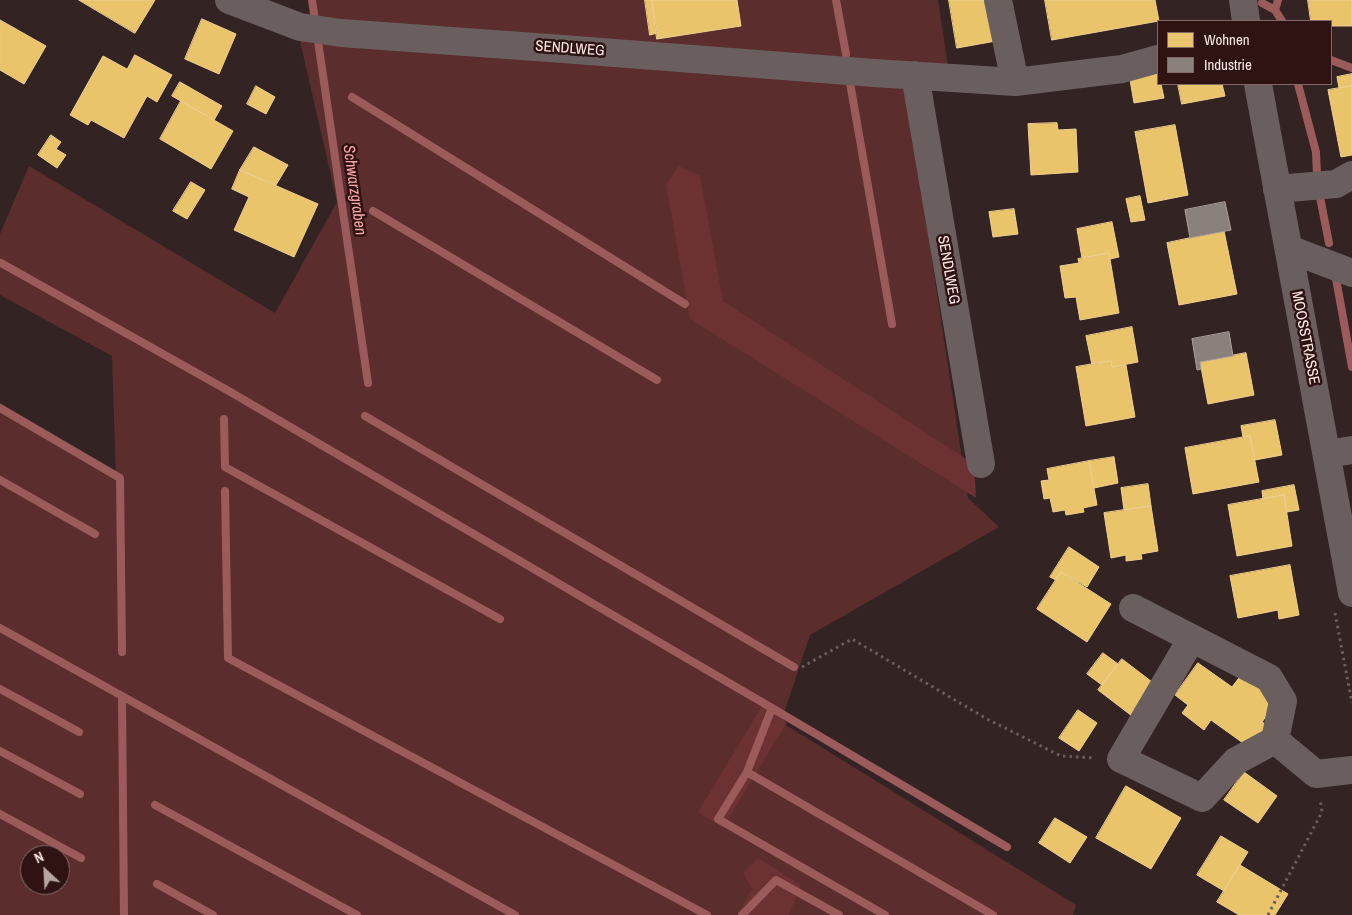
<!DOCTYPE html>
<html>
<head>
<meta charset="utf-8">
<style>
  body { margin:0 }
  #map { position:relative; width:1352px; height:915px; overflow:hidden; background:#332323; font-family:"Archivo Narrow",sans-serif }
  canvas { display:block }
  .legend { position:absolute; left:1157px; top:20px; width:175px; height:65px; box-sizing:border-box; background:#2f1313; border:1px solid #826968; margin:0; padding:6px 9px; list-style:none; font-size:15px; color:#fee9e8 }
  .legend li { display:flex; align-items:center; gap:10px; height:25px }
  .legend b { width:25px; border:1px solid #826968 }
  .north { position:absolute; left:20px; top:845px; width:50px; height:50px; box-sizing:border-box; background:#2f1313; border:1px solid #826968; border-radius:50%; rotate:335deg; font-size:14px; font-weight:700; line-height:20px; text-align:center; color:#fee9e8 }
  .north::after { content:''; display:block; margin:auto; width:18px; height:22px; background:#b7a4a3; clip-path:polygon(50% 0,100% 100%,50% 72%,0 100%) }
</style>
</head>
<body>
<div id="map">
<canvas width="1352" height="915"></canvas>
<ul class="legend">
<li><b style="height:14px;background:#e9c46a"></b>Wohnen</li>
<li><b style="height:14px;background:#8a817c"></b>Industrie</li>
</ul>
<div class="north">N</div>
</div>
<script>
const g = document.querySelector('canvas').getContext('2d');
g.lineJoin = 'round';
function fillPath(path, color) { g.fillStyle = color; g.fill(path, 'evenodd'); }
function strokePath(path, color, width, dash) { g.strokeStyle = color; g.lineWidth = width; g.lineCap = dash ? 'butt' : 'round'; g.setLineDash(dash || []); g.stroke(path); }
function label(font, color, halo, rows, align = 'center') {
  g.font = font + ' "Archivo Narrow",sans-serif'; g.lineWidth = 5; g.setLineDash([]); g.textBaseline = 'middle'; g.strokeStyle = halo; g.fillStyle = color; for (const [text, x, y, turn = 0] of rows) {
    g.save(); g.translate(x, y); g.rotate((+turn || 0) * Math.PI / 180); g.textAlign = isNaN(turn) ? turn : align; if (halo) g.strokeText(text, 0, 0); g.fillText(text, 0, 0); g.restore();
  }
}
fillPath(new Path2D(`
  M 308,0 L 938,0 L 949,73 L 906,89 L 968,498 L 999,527 L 810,635 L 781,722 L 1076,905 L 1073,915 L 0,915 L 0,413 L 116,479 L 112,356 L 0,295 L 0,234 L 29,166 L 275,313 L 337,202 L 300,41 L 311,16 ZM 30,855 L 60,855 L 60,885 L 30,885 Z`), '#5b2d2d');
fillPath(new Path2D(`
  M 679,166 L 700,176 L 723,301 L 974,464 L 976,498 L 690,319 L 666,184 Z
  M 762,706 L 787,722 L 723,828 L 698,812 Z
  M 758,858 L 801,885 L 789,915 L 738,915 L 752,889 L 743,873 Z`), '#6c3233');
const homes = new Path2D(`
  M 79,0 L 155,0 L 135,33 Z
  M 645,0 L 652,0 L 657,33 L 650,35 Z
  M 652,0 L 737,0 L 741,26 L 657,39 Z
  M 949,0 L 988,0 L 996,41 L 957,48 Z
  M 1045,0 L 1155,0 L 1159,21 L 1052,40 Z
  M 1308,0 L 1352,0 L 1352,26 L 1331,26 L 1331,21 L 1311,21 Z
  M 202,19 L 236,34 L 219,74 L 185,59 Z
  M 0,20 L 46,46 L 24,84 L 0,70 Z
  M 135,55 L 172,75 L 157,102 L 147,96 L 124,138 L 91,120 L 88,125 L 70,115 L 103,56 L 127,69 Z
  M 1158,69 L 1158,84 L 1161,84 L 1164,98 L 1134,103 L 1129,74 Z
  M 1352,74 L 1352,86 L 1339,88 L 1337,77 Z
  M 180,82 L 222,106 L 214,120 L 172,96 Z
  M 1178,84 L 1222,84 L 1225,96 L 1182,104 Z
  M 256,86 L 275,97 L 266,114 L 247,104 Z
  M 1352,86 L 1352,155 L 1341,157 L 1328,90 Z
  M 181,101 L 233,131 L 211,169 L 160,139 Z
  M 1057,123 L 1058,130 L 1076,129 L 1078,172 L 1031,175 L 1028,124 Z
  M 1175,125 L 1188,195 L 1148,203 L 1135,132 Z
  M 51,135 L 61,142 L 56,149 L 66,155 L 57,168 L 38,155 Z
  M 254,147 L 288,165 L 276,185 L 240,170 Z
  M 240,170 L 318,204 L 294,257 L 234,230 L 249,197 L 232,189 Z
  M 191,182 L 205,190 L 187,219 L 173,211 Z
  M 1140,196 L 1145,220 L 1131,222 L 1126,199 Z
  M 1014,209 L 1018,234 L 993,237 L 989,212 Z
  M 1112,222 L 1119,257 L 1110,259 L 1109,253 L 1082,258 L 1077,229 Z
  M 1224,231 L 1237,294 L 1179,305 L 1167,243 Z
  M 1109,253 L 1119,313 L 1080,320 L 1076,297 L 1065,298 L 1060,266 L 1079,263 L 1078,259 Z
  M 1132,327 L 1138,362 L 1112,367 L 1111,361 L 1092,365 L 1086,336 Z
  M 1246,353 L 1254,395 L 1208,404 L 1200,362 Z
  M 1111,361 L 1112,367 L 1126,365 L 1135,417 L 1086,426 L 1076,367 Z
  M 1275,420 L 1282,455 L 1255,460 L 1250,436 L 1243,437 L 1241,426 Z
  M 1250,436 L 1259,482 L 1193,494 L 1185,448 Z
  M 1114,457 L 1118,483 L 1094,488 L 1089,461 Z
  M 1089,461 L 1097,505 L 1083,508 L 1084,512 L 1066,515 L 1065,510 L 1053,512 L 1050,498 L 1044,499 L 1041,481 L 1049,480 L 1047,469 Z
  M 1148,484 L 1151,506 L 1124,510 L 1121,488 Z
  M 1294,485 L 1299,510 L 1287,512 L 1284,495 L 1263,499 L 1262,491 Z
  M 1284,495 L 1292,546 L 1237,556 L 1228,505 Z
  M 1151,506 L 1158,551 L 1141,554 L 1142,559 L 1126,561 L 1126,555 L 1111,558 L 1104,513 Z
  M 1069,547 L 1099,567 L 1087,587 L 1061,572 L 1056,580 L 1050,577 Z
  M 1290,565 L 1299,615 L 1279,619 L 1278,610 L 1238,618 L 1230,576 Z
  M 1061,572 L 1111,604 L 1087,642 L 1037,609 Z
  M 1103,653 L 1118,664 L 1102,685 L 1087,674 Z
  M 1122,659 L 1156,685 L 1132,716 L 1098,690 Z
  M 1198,663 L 1232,687 L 1242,674 L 1278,700 L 1262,722 L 1267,725 L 1250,748 L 1211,720 L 1204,730 L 1182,713 L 1188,705 L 1175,695 Z
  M 1078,710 L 1097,723 L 1079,751 L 1059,738 Z
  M 1244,772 L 1277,796 L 1258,823 L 1224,800 Z
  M 1126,786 L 1181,818 L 1151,869 L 1096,838 Z
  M 1055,818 L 1087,837 L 1070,863 L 1039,843 Z
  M 1221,836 L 1248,852 L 1224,891 L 1197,875 Z
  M 1240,865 L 1288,894 L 1275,915 L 1239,915 L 1217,902 Z`);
fillPath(homes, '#e9c46a');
strokePath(homes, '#efcf90', 1);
const industry = new Path2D(`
  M 1225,202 L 1231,230 L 1190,238 L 1185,210 Z
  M 1229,332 L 1233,356 L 1200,362 L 1201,369 L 1197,370 L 1192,339 Z`);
fillPath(industry, '#8a817c');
strokePath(industry, '#ada09c', 1);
strokePath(new Path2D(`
  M 312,0 L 368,383
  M 836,0 L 846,54
  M 1262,3 L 1275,10 L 1282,21
  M 1275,10 L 1278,0
  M 1331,60 L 1352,68
  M 849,77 L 892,324
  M 1298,84 L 1316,152 L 1317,175
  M 352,97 L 685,304
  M 1320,197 L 1329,243
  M 373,211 L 657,380
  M 1,263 L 227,390 L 772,708 L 1007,847
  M 1335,273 L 1352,367
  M 0,408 L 120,478 L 122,652
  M 365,416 L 794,667
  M 224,419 L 225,467 L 500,619
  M 0,480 L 95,534
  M 225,491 L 228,658 L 707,915
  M 0,628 L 515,915
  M 0,689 L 79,732
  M 122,696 L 124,915
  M 772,708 L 747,772 L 993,915
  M 0,751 L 80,794
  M 747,772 L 718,819 L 885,915
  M 155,805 L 357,915
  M 0,814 L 81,858
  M 157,884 L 213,915
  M 742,915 L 776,880 L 839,915`), '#9c5b5b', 8);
strokePath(new Path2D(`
  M 1335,613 L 1352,703
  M 802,667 L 852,639 L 987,719 L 1061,756 L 1095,758
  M 1268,915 L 1322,812 L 1320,799`), '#695e5e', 3, [2.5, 4]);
strokePath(new Path2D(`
  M 229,0 L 300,27 L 341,33 L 563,49 L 874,73 L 1015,82 L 1122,69 L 1158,59
  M 998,0 L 1015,82
  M 1243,0 L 1246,21
  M 915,75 L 981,464
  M 1258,84 L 1352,593
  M 1277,189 L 1336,184 L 1352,175
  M 1289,249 L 1352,273
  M 1327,454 L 1352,450
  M 1133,608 L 1269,678 L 1283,701 L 1275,740 L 1316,774 L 1352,770
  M 1192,638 L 1121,759 L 1202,798 L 1236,761 L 1275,740`), '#6a5e5e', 28);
label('15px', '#fee9e8', '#2f1313', [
  ["SENDLWEG",570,49,4],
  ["SENDLWEG",948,270,80],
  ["MOOSSTRASSE",1305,338,79]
]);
label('italic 16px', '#faa7a6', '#2f1313', [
  ["Schwarzgraben",354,190,82]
]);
</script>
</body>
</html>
